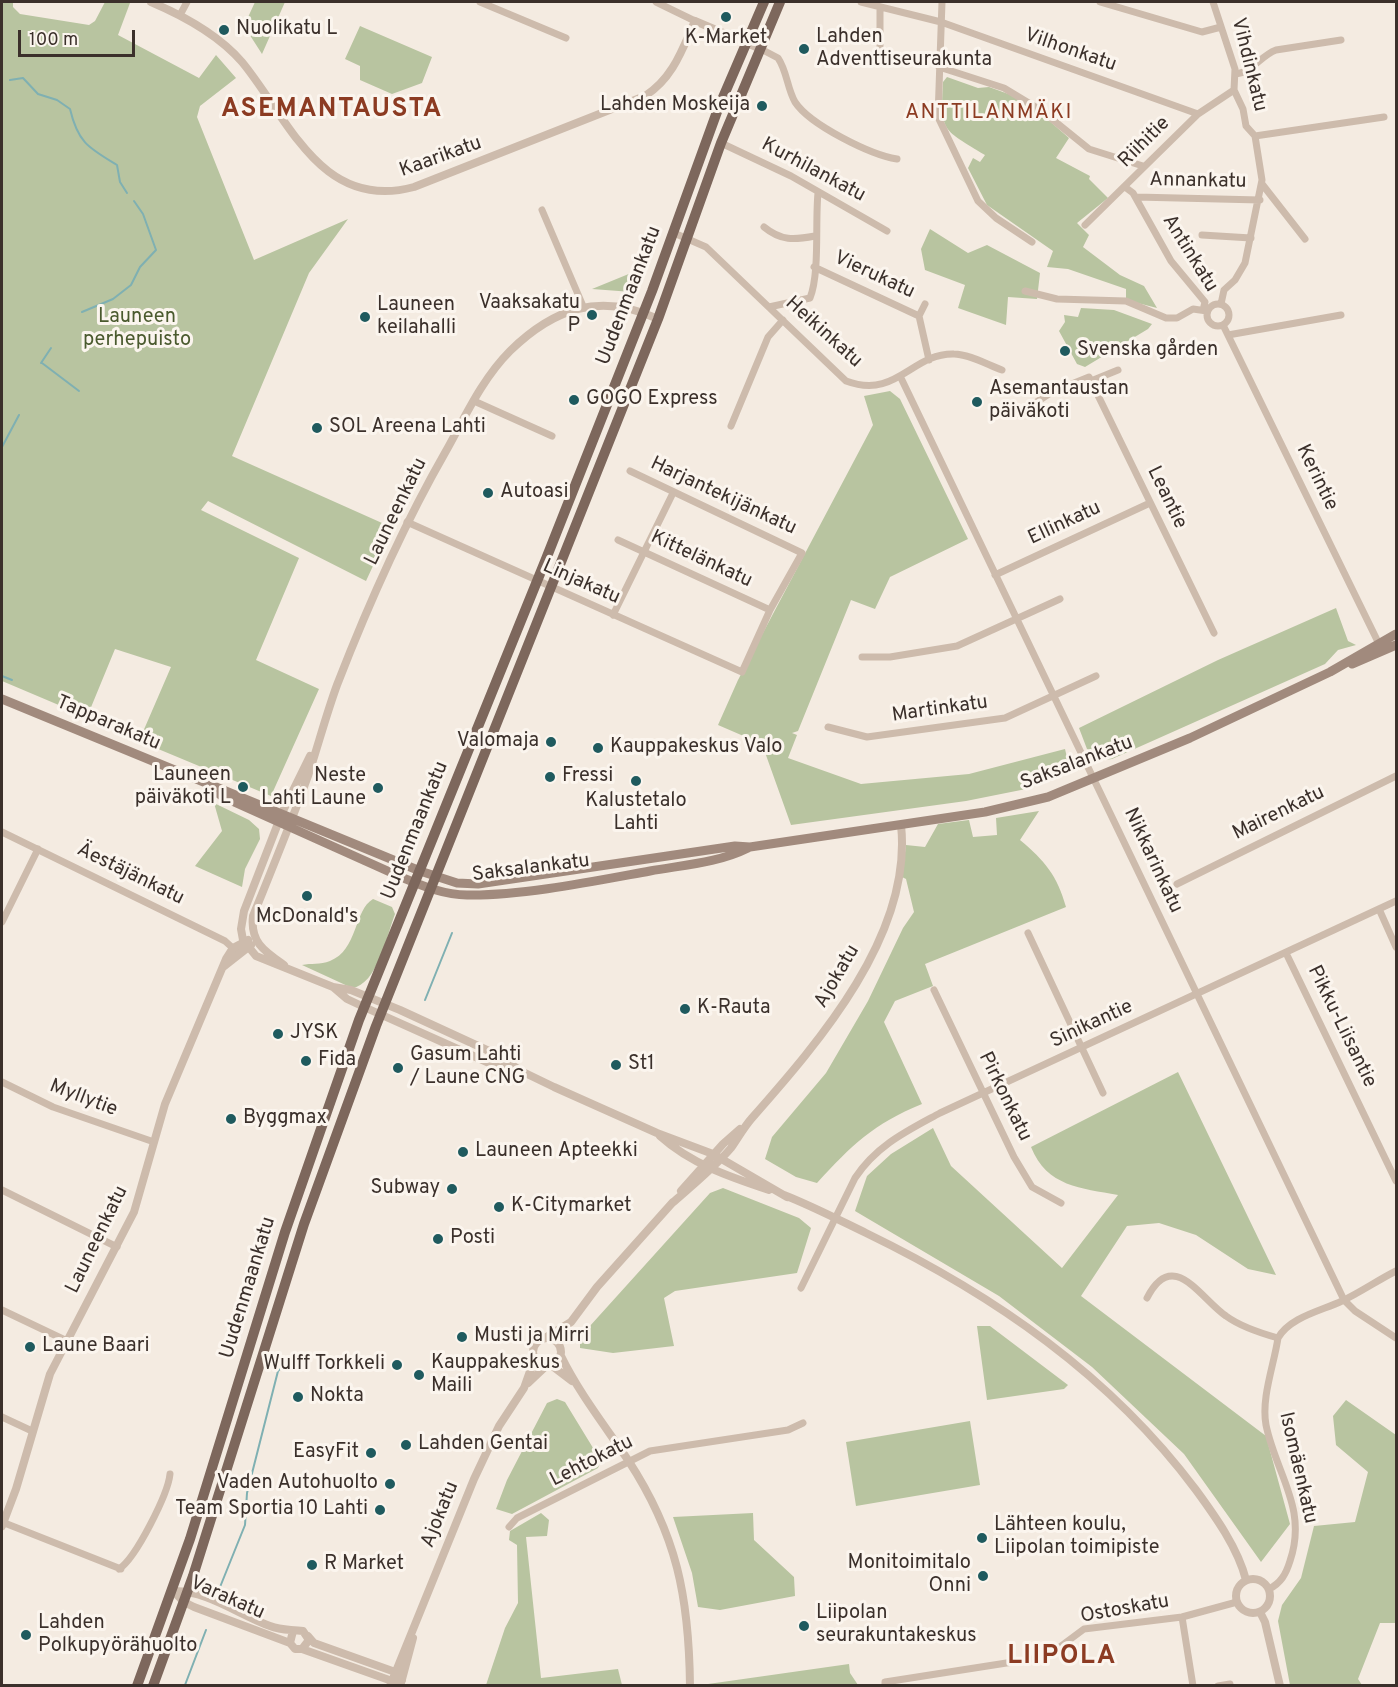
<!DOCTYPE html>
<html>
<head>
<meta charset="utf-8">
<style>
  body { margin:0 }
  #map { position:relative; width:1398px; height:1687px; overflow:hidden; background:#f4ebe1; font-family:Overpass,sans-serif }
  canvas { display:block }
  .frame { position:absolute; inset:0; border:3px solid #3b302b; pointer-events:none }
  .scale { position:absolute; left:18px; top:30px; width:117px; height:27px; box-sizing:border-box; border:3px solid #3b302b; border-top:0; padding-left:8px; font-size:18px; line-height:21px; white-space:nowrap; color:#3b302b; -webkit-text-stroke:4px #fbf5ee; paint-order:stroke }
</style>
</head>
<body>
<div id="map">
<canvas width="1398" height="1687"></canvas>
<div class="frame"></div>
<div class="scale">100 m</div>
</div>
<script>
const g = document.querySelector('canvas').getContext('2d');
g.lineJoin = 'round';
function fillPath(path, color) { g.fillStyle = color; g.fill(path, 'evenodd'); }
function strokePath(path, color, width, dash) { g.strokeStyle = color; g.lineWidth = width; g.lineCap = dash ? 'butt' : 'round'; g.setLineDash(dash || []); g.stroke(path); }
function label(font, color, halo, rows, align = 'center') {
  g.font = font + ' Overpass,sans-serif'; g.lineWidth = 6; g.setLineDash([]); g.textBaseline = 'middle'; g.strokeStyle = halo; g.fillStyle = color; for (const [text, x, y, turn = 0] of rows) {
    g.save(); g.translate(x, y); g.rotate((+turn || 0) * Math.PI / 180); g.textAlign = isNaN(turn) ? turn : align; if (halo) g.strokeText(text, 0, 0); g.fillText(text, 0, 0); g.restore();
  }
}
fillPath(new Path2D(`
  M 2,2 L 13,2 L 13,7 L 20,14 L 89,25 L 95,21 L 105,2 L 130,3 L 118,35 L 199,78 L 216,55 L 236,78 L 200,106 L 197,117 L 254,260 L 348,219 L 309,273 L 232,456 L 391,527 L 366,581 L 208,501 L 201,510 L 299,558 L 256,660 L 319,689 L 271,796 L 139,741 L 171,667 L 115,649 L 87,717 L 2,681 Z
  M 255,2 L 285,2 L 262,54 L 244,26 Z
  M 360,26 L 432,57 L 422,83 L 392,94 L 360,80 L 360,66 L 345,59 Z
  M 947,77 L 978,88 L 989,87 L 1014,96 L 1046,118 L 1069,138 L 1056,158 L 1090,176 L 1089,179 L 1108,198 L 1077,223 L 1089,235 L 1083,247 L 1120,275 L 1144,286 L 1157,308 L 1126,300 L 1126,289 L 1068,269 L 1047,267 L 1053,251 L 987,205 L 968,168 L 973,158 L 980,162 L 985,155 C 943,129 940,133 943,82 Z
  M 930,229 L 968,253 L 987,245 L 1040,273 L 1037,299 L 1008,297 L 1006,325 L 958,308 L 965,285 L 925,270 L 921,249 Z
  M 636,271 L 632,292 L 592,289 Z
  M 1081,308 L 1114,310 L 1152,324 L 1148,329 L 1085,367 L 1077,364 L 1059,331 L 1065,322 L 1064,315 L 1078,317 Z
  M 890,391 L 900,399 L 968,539 L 890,577 L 875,609 L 851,600 L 798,731 L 792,733 L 797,735 L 788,758 L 861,784 L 969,774 L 1065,749 L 1069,766 L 1031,788 L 966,801 L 791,825 L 762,744 L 718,725 L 738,680 L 873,425 L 864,396 Z
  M 1336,608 L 1348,641 L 1356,645 L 1338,650 L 1325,664 L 1112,759 L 1105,760 L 1087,749 L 1079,728 L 1218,660 Z
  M 214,803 L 249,820 L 259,829 L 260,839 L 245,869 L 242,887 L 195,866 L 222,831 Z
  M 1039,811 L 1020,840 C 1045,861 1057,875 1066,907 L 925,964 L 933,986 L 895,1001 L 884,1022 L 922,1104 C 873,1124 852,1145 817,1183 L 796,1177 L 765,1159 L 772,1137 L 826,1073 L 868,1001 L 903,928 L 914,912 L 906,879 L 902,877 L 906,845 L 925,847 L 938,824 L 969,820 L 973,837 L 997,835 L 996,818 Z
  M 373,899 L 392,907 L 395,914 C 387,935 377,985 352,988 L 302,965 C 311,963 320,965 330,961 C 358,950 354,910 373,899 Z
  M 1178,1072 L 1276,1275 L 1248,1269 L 1196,1235 L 1159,1223 L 1127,1226 L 1081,1296 L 1266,1436 L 1290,1524 L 1261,1562 L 1184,1454 L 1092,1367 L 999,1296 L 855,1211 L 867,1176 L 891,1154 L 933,1128 L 951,1166 L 1062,1268 L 1118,1195 C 1081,1188 1047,1187 1031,1147 Z
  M 723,1188 L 799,1218 L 811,1228 L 797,1273 L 675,1291 L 664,1298 L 674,1346 L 613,1353 L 580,1348 L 580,1337 L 710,1193 Z
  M 977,1326 L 990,1326 L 1068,1385 L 1064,1389 L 987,1400 Z
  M 557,1399 L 565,1402 L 601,1461 L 598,1468 L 512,1514 L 496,1509 L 507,1480 L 547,1403 Z
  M 1346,1400 L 1396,1435 L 1396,1623 L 1380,1623 L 1358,1679 L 1362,1685 L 1290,1685 L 1278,1621 L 1282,1605 L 1301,1578 L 1314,1526 L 1355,1522 L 1368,1472 L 1336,1445 L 1333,1416 Z
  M 970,1421 L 980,1485 L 856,1506 L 846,1442 Z
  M 541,1513 L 549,1520 L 547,1536 L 526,1537 L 541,1678 L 618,1669 L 622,1685 L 486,1685 L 505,1628 L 518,1603 L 517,1545 L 509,1540 L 510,1531 Z
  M 753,1513 L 754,1540 L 794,1577 L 795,1596 L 720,1610 L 698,1607 L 692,1573 L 673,1517 Z
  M 849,1664 L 850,1673 L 858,1685 L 701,1685 Z`), '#b8c4a0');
strokePath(new Path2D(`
  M 10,80 L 23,78 L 38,94 L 57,100 L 70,109 C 78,143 89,148 117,165 L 120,182 L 127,193
  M 82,312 L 113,299 L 131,285 L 140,267 L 156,250 L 143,214 L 134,201
  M 41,363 L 51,348
  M 42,363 L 79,391
  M 2,447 L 19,415
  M 2,676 L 12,680
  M 425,1000 L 452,933
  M 216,1597 L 245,1525 L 247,1493 L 278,1371 L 283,1366
  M 185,1685 L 206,1630`), '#7fb0b2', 2);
strokePath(new Path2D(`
  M 480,2 L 566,38
  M 656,2 L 695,21
  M 861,2 L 941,22 L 1198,114
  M 942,2 L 938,117 L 978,201 L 996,218 L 1032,242
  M 1100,2 L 1202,32 L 1221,27
  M 1213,2 L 1235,69 L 1234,90 L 1243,109 L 1246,126 L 1255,136 L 1262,180 L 1245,263 L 1235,280 L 1224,290 L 1221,304
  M 180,15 L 187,2
  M 761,49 L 778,58 C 787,71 787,88 795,102 C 810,125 871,155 897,159
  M 880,54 L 880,7
  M 939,67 L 1004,88 L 1042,111 L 1089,149 L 1143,166
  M 1236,74 C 1253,72 1260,56 1276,50 L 1341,40
  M 1255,136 L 1384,117
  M 721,143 L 791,176 L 887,231
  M 1262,184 L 1305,239
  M 1125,187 L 1133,193 L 1171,261 L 1205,302 L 1203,310
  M 1136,197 L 1260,200
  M 542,210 L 583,306
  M 1085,225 L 1198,114 L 1234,90
  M 764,227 C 781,241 794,240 815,236
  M 674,233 L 706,247 L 846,381 C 897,400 911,353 954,354 C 969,354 988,365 1002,370
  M 1202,235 L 1251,238
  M 814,267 L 919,316 L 929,360
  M 1025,291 L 1057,299 L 1126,301 L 1166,318 L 1177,318 L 1193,309 L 1207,311
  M1207 315a11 11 0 1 1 22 0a11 11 0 1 1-22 0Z
  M 769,307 L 810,298 C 820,273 815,222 818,193
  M 919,316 L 925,304
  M 1223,325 L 1379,644
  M 1228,335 L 1341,315
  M 901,378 L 1344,1300 L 1355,1311 L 1396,1338
  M 1091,381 L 1118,370
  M 474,401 L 552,436
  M 1018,414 L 1052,392 L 1089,377 L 1214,633
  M 731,426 L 768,337 L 783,320
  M 407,522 L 742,672 L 770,610 L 802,553 L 630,471
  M 618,540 L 770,610
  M 995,575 L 1150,503
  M 613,615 L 673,493
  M 862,657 L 890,657 L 957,646 L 1060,599
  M 828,727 L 867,737 L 1005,718 L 1096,676
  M 2,832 L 225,941 L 236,951
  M 1177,884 L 1396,776
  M 1379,909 L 1396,947
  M 2,922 L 38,849
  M 1028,933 L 1103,1093
  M 1286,953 L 1396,1181
  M 934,990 L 1014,1157 L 1032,1187 L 1061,1203
  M 2,1082 L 53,1107 L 154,1142
  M 2,1190 L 117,1247
  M 801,1288 L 855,1178 C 877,1145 907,1131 940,1113 L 1396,901
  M 1147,1298 C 1173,1247 1200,1298 1226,1316 C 1241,1327 1260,1333 1278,1338
  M 2,1310 L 65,1340
  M 2,1417 L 32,1431
  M 2,1522 L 121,1569
  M 509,1527 L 517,1518 L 650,1451 L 788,1430 L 803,1423
  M 119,1569 C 136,1558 168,1494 170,1474
  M 1269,1589 C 1281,1583 1286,1574 1290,1561 C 1308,1508 1276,1474 1266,1425 C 1261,1398 1274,1365 1278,1338 C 1290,1317 1321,1311 1342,1301 C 1361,1292 1378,1280 1396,1271
  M 1182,1617 L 1193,1686
  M 885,1686 L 885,1682 L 1032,1659 L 1049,1655 L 1084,1629 L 1182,1617 L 1237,1602
  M 1218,1686 L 1230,1684`), '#cdbbac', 7);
strokePath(new Path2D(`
  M 151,2 C 184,16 218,34 242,62 C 289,119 321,212 414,187 L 645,96 C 673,78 682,50 695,21 L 761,49
  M 310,756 L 282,813 L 244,911 L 241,929 L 243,940 L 256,956 L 333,987 L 351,990 L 400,1010 L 489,1051 L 523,1072 L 554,1087 L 657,1133 L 713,1154 L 787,1197
  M 284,965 C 264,951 250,942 253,916 C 272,869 291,823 308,776 C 318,746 326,715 337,685 C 368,605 403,526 446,451 C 465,417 482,379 510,351 C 554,308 600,292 658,319
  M 223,967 L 251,945
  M 333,987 L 347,999 L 364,1007 L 498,1067 L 516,1071
  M 660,1136 C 691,1164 730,1177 769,1190
  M 681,1191 L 723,1144 L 740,1129
  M 784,1195 C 812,1206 839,1220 866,1233 C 994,1295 1110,1375 1196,1490 C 1215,1516 1238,1548 1246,1580
  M 671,1204 C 692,1186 713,1169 731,1148 C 738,1138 744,1127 752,1118 C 819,1042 913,934 901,825
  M 545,1338 L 571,1322 L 597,1287 L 673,1202
  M533 1352a14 14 0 1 1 28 0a14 14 0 1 1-28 0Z
  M 561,1356 C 579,1393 605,1426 628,1460 C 677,1535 689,1597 690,1686
  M 551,1365 L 572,1381
  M 528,1383 L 546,1366
  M 2,1526 L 16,1489 L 50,1374 L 134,1212 L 165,1104 L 226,959 L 233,948 L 248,940
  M1236 1596a17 17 0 1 1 34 0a17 17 0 1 1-34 0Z
  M 173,1591 C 207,1590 239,1615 270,1626 C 282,1631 291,1629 303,1631 L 309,1640 L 302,1649 L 295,1649 L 290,1643 L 293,1631
  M 173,1591 L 184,1602 L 194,1607 L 290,1643
  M 1260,1612 L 1265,1622 L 1280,1686
  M 308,1636 L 314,1643 L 398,1673
  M 302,1649 L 392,1681 L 402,1680
  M 401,1683 L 413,1638
  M 390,1686 L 474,1479 L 499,1426 L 524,1388 L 535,1357`), '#cdbbac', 8);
strokePath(new Path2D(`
  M 1352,664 L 1396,645
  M 2,699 L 420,871 L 457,883 L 478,884 L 735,846 L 750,847 L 985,812 L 1048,797 L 1190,738 L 1330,672 L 1396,634
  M 211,788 L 223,797 L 401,877 C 423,886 444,895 467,895 C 522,896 595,881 650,871 C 683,865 718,863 748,848`), '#a18a7d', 9);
strokePath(new Path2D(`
  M 137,1686 L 190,1539 L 285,1232 L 359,1020 L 546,559 L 652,291 L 718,109 L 764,2
  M 153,1686 L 193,1576 L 304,1224 L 376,1026 L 658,319 L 721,143 L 780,2`), '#7d675c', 10);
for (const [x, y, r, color] of [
  [726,17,6,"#1f5a5e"],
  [224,30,6,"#1f5a5e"],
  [804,49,6,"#1f5a5e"],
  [762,106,6,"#1f5a5e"],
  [592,315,6,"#1f5a5e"],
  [365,317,6,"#1f5a5e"],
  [1065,351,6,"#1f5a5e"],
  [574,400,6,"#1f5a5e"],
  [977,402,6,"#1f5a5e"],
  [317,428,6,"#1f5a5e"],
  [488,493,6,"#1f5a5e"],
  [551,742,6,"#1f5a5e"],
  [598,748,6,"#1f5a5e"],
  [550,777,6,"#1f5a5e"],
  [636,781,6,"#1f5a5e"],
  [243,787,6,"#1f5a5e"],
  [378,788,6,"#1f5a5e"],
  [307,896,6,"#1f5a5e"],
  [685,1009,6,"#1f5a5e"],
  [278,1034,6,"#1f5a5e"],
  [306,1061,6,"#1f5a5e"],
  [616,1065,6,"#1f5a5e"],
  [398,1068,6,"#1f5a5e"],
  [231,1119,6,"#1f5a5e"],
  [463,1152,6,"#1f5a5e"],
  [452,1189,6,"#1f5a5e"],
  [499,1207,6,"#1f5a5e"],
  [438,1239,6,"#1f5a5e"],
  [462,1337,6,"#1f5a5e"],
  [30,1347,6,"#1f5a5e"],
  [397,1365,6,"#1f5a5e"],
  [419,1375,6,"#1f5a5e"],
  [298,1397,6,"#1f5a5e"],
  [406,1445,6,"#1f5a5e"],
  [371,1453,6,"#1f5a5e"],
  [390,1484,6,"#1f5a5e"],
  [380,1510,6,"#1f5a5e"],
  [982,1538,6,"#1f5a5e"],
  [312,1565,6,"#1f5a5e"],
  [983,1576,6,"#1f5a5e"],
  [804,1626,6,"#1f5a5e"],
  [26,1635,6,"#1f5a5e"]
]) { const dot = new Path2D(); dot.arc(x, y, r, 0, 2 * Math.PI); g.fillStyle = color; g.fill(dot); strokePath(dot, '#fbf5ee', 2); }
label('20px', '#3b302b', '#fbf5ee', [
  ["Nuolikatu L",236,30],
  ["Lahden",816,38],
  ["Adventtiseurakunta",816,61],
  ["K-Market",726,39,"center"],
  ["Lahden Moskeija",750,106,"right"],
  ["Vaaksakatu",580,304,"right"],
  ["P",580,327,"right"],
  ["Launeen",377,306],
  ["keilahalli",377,329],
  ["Svenska gården",1077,351],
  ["Asemantaustan",989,390],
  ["päiväkoti",989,413],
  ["GOGO Express",586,400],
  ["SOL Areena Lahti",329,428],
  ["Autoasi",500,493],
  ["Valomaja",539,742,"right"],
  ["Kauppakeskus Valo",610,748],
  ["Launeen",231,776,"right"],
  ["päiväkoti L",231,799,"right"],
  ["Neste",366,777,"right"],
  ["Lahti Laune",366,800,"right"],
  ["Fressi",562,777],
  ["Kalustetalo",636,802,"center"],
  ["Lahti",636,825,"center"],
  ["McDonald's",307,918,"center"],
  ["K-Rauta",697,1009],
  ["JYSK",290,1034],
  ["Gasum Lahti",410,1056],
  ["/ Laune CNG",410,1079],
  ["Fida",318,1061],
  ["St1",628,1065],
  ["Byggmax",243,1119],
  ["Launeen Apteekki",475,1152],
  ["Subway",440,1189,"right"],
  ["K-Citymarket",511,1207],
  ["Posti",450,1239],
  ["Musti ja Mirri",474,1337],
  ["Laune Baari",42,1347],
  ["Kauppakeskus",431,1364],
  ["Maili",431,1387],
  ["Wulff Torkkeli",385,1365,"right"],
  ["Nokta",310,1397],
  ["Lahden Gentai",418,1445],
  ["EasyFit",359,1453,"right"],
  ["Vaden Autohuolto",378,1484,"right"],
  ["Team Sportia 10 Lahti",368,1510,"right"],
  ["Lähteen koulu,",994,1526],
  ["Liipolan toimipiste",994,1549],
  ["Monitoimitalo",971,1564,"right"],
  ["Onni",971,1587,"right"],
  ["R Market",324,1565],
  ["Liipolan",816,1614],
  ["seurakuntakeskus",816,1637],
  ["Lahden",38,1624],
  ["Polkupyörähuolto",38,1647]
], 'left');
label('20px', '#3b302b', '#fbf5ee', [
  ["Vilhonkatu",1070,51,19],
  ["Vihdinkatu",1248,65,76],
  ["Riihitie",1145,143,-45],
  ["Kaarikatu",441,158,-20],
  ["Kurhilankatu",813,171,28],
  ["Annankatu",1198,182,1],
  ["Antinkatu",1189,254,58],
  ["Vierukatu",874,276,25],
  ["Uudenmaankatu",630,296,-69],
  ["Heikinkatu",823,333,42],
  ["Kerintie",1316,478,64],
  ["Harjantekijänkatu",723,497,25],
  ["Leantie",1166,498,64],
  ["Launeenkatu",397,512,-64],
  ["Ellinkatu",1065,524,-25],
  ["Kittelänkatu",701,560,25],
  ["Linjakatu",581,583,24],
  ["Martinkatu",940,710,-8],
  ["Tapparakatu",108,724,23],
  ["Saksalankatu",1077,764,-21],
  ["Mairenkatu",1279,814,-26],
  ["Uudenmaankatu",416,831,-68],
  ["Nikkarinkatu",1152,861,65],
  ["Saksalankatu",531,869,-7],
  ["Äestäjänkatu",130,875,26],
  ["Ajokatu",838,977,-60],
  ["Sinikantie",1092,1025,-25],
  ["Pikku-Liisantie",1341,1027,64],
  ["Pirkonkatu",1004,1097,64],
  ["Myllytie",83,1099,21],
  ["Launeenkatu",98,1240,-64],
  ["Uudenmaankatu",249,1288,-73],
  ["Lehtokatu",592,1462,-27],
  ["Isomäenkatu",1297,1468,77],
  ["Ajokatu",441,1515,-68],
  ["Varakatu",227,1599,24],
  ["Ostoskatu",1125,1610,-10]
]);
label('20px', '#4a5a2e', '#fbf5ee', [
  ["Launeen",137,318],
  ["perhepuisto",137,341]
]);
g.letterSpacing = '1.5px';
label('21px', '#8c3b22', '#fbf5ee', [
  ["ANTTILANMÄKI",989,114]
]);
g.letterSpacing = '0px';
g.letterSpacing = '1.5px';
label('bold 26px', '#8c3b22', '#fbf5ee', [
  ["ASEMANTAUSTA",332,111],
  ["LIIPOLA",1062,1658]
]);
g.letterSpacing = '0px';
</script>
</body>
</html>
